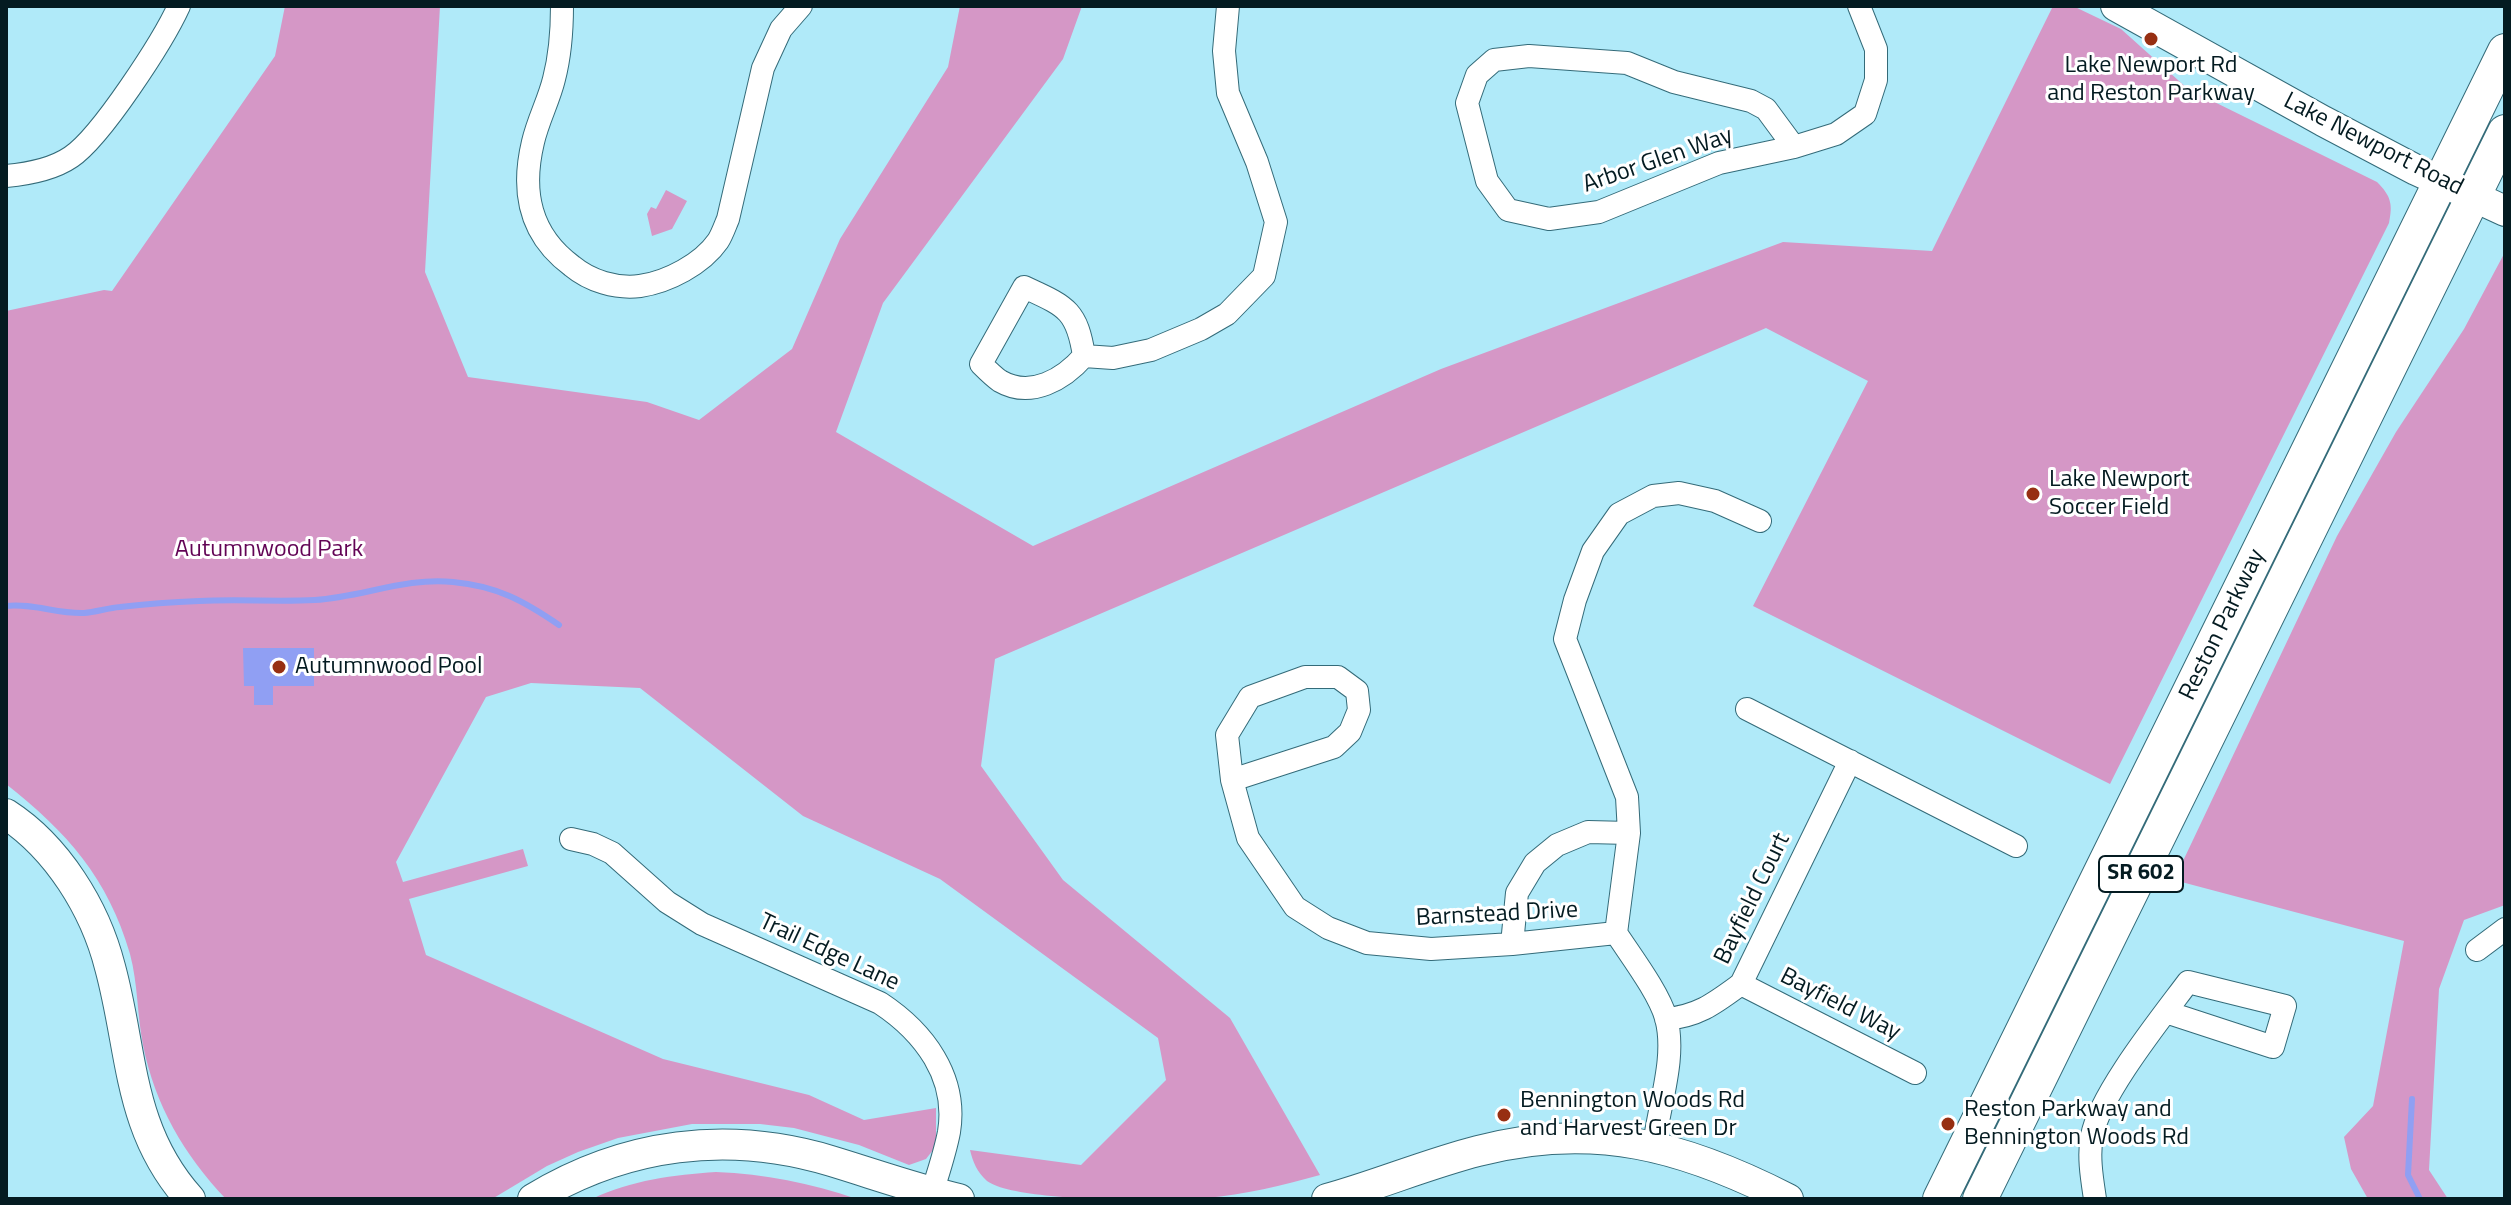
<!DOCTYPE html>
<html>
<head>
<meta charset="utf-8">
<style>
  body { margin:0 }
  #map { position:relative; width:2511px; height:1205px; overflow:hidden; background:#b0eaf9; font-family:"Titillium Web",sans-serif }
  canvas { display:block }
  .frame { position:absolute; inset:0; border:8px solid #041b21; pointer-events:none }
</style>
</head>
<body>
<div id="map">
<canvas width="2511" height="1205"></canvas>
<div class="frame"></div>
</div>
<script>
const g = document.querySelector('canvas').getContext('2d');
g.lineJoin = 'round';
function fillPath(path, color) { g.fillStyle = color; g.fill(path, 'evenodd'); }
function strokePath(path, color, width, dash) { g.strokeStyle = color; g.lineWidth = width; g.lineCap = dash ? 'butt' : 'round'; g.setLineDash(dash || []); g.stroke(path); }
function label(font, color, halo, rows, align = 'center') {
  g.font = font + ' "Titillium Web",sans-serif'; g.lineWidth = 6; g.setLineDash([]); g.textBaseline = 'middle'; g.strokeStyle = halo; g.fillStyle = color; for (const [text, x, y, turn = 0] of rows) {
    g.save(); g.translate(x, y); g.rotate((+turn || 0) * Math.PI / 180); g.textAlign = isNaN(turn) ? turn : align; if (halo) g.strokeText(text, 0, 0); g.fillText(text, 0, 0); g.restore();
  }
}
fillPath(new Path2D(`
  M 285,6 L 440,6 L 425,272 L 468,377 L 647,402 L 699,420 L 792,349 L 840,239 L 948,67 L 960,6 L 1082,6 L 1063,59 L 883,303 L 836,432 L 1033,546 L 1441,369 L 1783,242 L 1932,251 L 2053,6 L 2073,6 L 2121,29 L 2188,89 L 2377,182 C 2391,196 2393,204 2389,223 L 2110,784 L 1753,606 L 1868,381 L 1766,328 L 995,659 L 981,766 L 1063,880 L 1230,1018 L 1320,1175 C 1283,1185 1244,1195 1206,1198 C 1167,1202 1015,1202 987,1181 C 977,1172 973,1162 970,1150 L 1081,1165 L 1166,1080 L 1158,1038 L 940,879 L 803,816 L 640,688 L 531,683 L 486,697 L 396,862 L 403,882 L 523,849 L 528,866 L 409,899 L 426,955 L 663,1059 L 809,1095 L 864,1120 L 936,1108 L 936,1142 L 933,1150 L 926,1159 L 909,1165 L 859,1145 L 794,1128 L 760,1124 L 692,1124 L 618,1138 L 578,1152 L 547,1166 L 492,1199 L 226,1199 C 184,1155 155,1105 143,1045 C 137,1015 138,984 130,954 C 108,878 67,832 6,784 L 6,311 L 104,290 L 112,291 L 275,56 Z
  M 666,190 L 687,201 L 672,229 L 652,236 L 647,214 L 651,207 L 656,209 Z
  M 2505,252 L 2505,905 L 2464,920 L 2439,989 L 2429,1170 L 2448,1199 L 2368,1199 L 2351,1169 L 2344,1137 L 2373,1106 L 2404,941 L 2174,880 L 2337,536 L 2396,432 L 2464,329 Z
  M 716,1172 C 765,1174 810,1183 857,1199 L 592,1199 C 631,1180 674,1175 716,1172 Z`), '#d597c6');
fillPath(new Path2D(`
  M 243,648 L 314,648 L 314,686 L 273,686 L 273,705 L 254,705 L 254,686 L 244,686 Z`), '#909ff3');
strokePath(new Path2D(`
  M 6,606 C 33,603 57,614 84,613 C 96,612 108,608 120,607 C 146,604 173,602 199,601 C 238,599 277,602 315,600 C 362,597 406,577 453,582 C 497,586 524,601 559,625
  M 2412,1099 L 2408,1175 L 2420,1199`), '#909ff3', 6);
const street = new Path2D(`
  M 562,6 C 562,29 560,56 554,79 C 549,100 538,120 533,142 C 521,192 530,235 572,266 C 590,281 616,289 640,286 C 668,282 702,264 718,241 C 722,235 725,226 728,219 L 763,68 L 781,29 L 801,6
  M 1529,56 L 1627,63 L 1674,82 L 1751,101 L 1766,109 L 1794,147 L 1719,163 L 1599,212 L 1549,219 L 1508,210 L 1487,181 L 1467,103 L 1477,75 L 1494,60 Z
  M 1794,147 L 1836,134 L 1865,114 L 1876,80 L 1876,49 L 1859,6
  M 6,176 C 28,174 52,170 71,157 C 101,137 163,41 179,6
  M 1024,287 C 1065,306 1077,309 1084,356 C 1064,379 1031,399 1000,381 C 994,377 987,370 981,364 Z
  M 1084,356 L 1113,358 L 1151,350 L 1201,329 L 1227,314 L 1264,276 L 1276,222 L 1257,162 L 1228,93 L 1224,51 L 1228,6
  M 1747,709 L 2016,846
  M 1232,780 L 1334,747 L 1350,732 L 1359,710 L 1357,691 L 1338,677 L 1305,677 L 1250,697 L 1227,735 L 1232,780 L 1248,838 L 1295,907 L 1328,928 L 1367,943 L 1431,949 L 1512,944 L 1616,933
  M 571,839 L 593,844 L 612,853 L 667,902 L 702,924 L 880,1003 C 924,1032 958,1077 949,1132 C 945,1153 938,1173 932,1193
  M 1616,933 L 1629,833 L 1627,797 L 1565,639 L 1575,600 L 1593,551 L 1619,514 L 1653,496 L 1679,493 L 1715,501 L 1760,521
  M 1616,933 C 1631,956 1659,993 1666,1018 C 1677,1058 1658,1107 1654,1147
  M 1512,944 L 1517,893 L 1535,863 L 1557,845 L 1588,832 L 1629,833
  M 2477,950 L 2505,929
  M 1741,984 L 1915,1073
  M 1666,1019 C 1699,1016 1715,1003 1741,984 L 1850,761
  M 2095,1199 C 2092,1179 2088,1156 2092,1136 C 2099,1095 2162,1017 2188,982 L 2285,1006 L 2273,1047 L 2166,1012`);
const secondary = new Path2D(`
  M 2116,6 L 2323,121 L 2416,170 L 2505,211
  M 6,814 C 57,847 95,908 110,967 C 133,1051 127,1129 190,1199
  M 533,1199 C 625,1143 728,1130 831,1161 C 874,1174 916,1189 959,1199
  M 1327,1199 C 1378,1185 1427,1164 1478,1151 C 1594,1121 1684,1146 1788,1199`);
const primary = new Path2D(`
  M 1940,1199 L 2505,51
  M 1980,1199 L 2505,132`);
strokePath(street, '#346b79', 24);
strokePath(secondary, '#346b79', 32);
strokePath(primary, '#346b79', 36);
strokePath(street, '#fff', 22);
strokePath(secondary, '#fff', 30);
strokePath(primary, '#fff', 34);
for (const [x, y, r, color] of [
  [2151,39,8,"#972f12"],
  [2033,494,8,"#972f12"],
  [279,667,8,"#972f12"],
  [1504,1115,8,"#972f12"],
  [1948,1124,8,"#972f12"]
]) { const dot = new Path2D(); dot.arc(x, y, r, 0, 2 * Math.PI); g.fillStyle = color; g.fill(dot); strokePath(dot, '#fff', 3); }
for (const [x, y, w] of [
  [2141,874,84]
]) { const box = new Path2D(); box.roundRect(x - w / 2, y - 18, w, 36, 6); g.fillStyle = '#fff'; g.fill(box); strokePath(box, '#041b21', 2); }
label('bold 22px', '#041b21', null, [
  ["SR 602",2141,874]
]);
label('24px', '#041b21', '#fff', [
  ["Lake Newport Rd",2151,66,"center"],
  ["and Reston Parkway",2151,94,"center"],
  ["Lake Newport",2049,480],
  ["Soccer Field",2049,508],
  ["Autumnwood Pool",295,667],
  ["Bennington Woods Rd",1520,1101],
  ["and Harvest Green Dr",1520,1129],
  ["Reston Parkway and",1964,1110],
  ["Bennington Woods Rd",1964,1138]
], 'left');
label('24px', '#041b21', '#fff', [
  ["Lake Newport Road",2373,145,27],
  ["Arbor Glen Way",1658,161,-19],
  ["Reston Parkway",2223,625,-64],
  ["Bayfield Court",1753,899,-64],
  ["Barnstead Drive",1497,915,-3],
  ["Trail Edge Lane",829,953,25],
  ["Bayfield Way",1840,1005,27]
]);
label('24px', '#620455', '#fff', [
  ["Autumnwood Park",269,550]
]);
</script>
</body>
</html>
